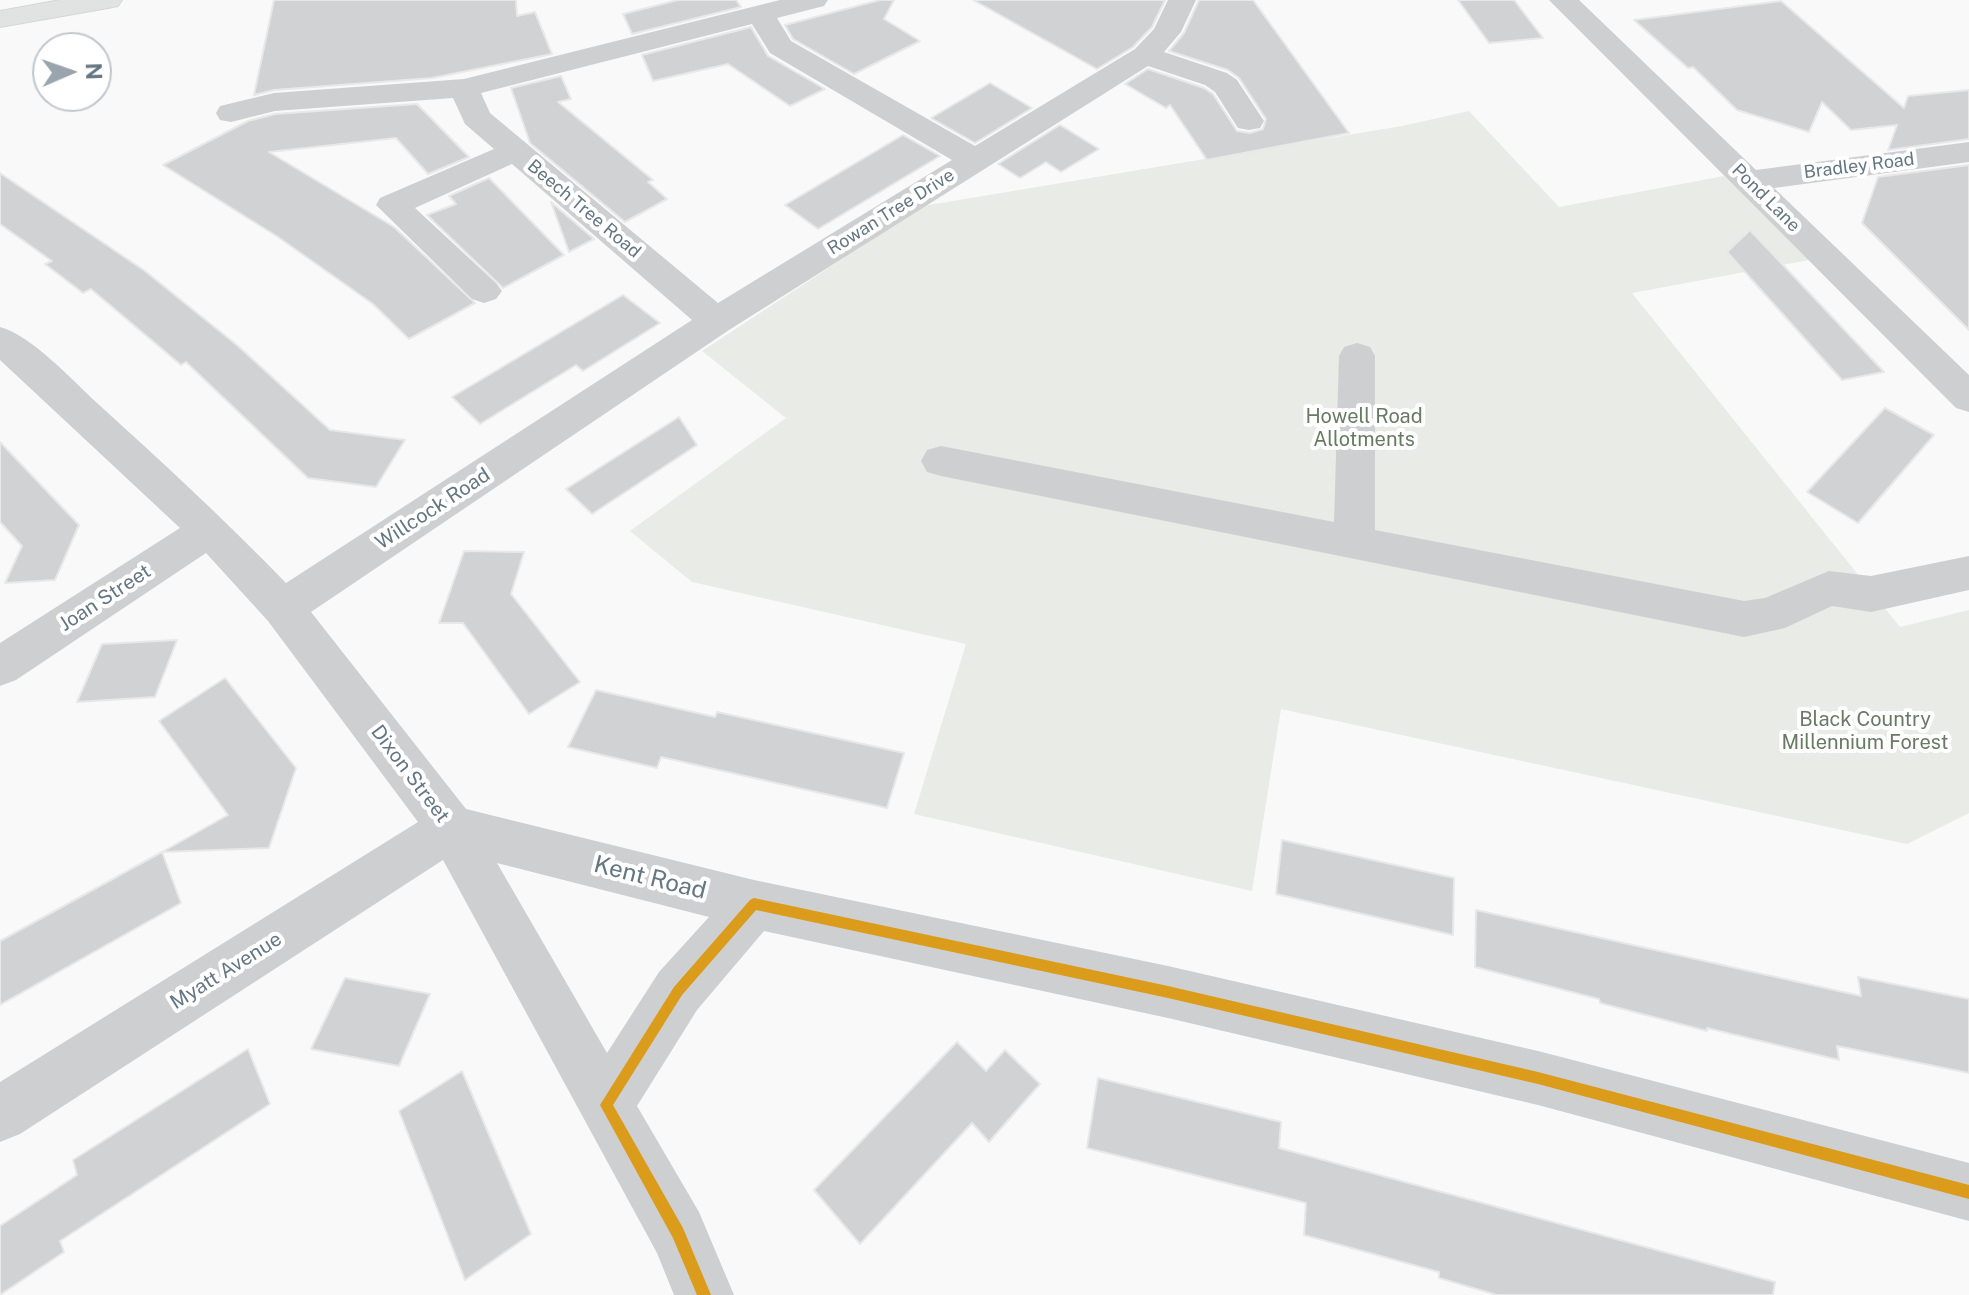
<!DOCTYPE html>
<html>
<head>
<meta charset="utf-8">
<style>
  body { margin:0 }
  #map { position:relative; width:1969px; height:1295px; overflow:hidden; background:#f9f9f9; font-family:"Public Sans",sans-serif }
  canvas { display:block }
  .north { position:absolute; left:32px; top:32px; width:80px; height:80px; box-sizing:border-box; background:#fff; border:2px solid #c1c8cd; border-radius:50%; rotate:88deg; font-size:22px; font-weight:700; line-height:32px; text-align:center; color:#657683 }
  .north::after { content:''; display:block; margin:auto; width:28px; height:36px; background:#99a4ac; clip-path:polygon(50% 0,100% 100%,50% 72%,0 100%) }
</style>
</head>
<body>
<div id="map">
<canvas width="1969" height="1295"></canvas>
<div class="north">N</div>
</div>
<script>
const g = document.querySelector('canvas').getContext('2d');
g.lineJoin = 'round';
function fillPath(path, color) { g.fillStyle = color; g.fill(path, 'evenodd'); }
function strokePath(path, color, width, dash) { g.strokeStyle = color; g.lineWidth = width; g.lineCap = dash ? 'butt' : 'round'; g.setLineDash(dash || []); g.stroke(path); }
function label(font, color, halo, rows, align = 'center') {
  g.font = font + ' "Public Sans",sans-serif'; g.lineWidth = 8; g.setLineDash([]); g.textBaseline = 'middle'; g.strokeStyle = halo; g.fillStyle = color; for (const [text, x, y, turn = 0] of rows) {
    g.save(); g.translate(x, y); g.rotate((+turn || 0) * Math.PI / 180); g.textAlign = isNaN(turn) ? turn : align; if (halo) g.strokeText(text, 0, 0); g.fillText(text, 0, 0); g.restore();
  }
}
fillPath(new Path2D(`
  M 1469,111 L 1559,207 L 1724,176 L 1809,260 L 1632,293 L 1900,627 L 1969,610 L 1969,813 L 1907,844 L 1281,709 L 1252,891 L 914,814 L 966,644 L 692,582 L 630,531 L 786,418 L 702,351 L 923,206 L 1402,126 Z`), '#e8ebe6');
const building = new Path2D(`
  M 274,0 L 516,0 L 517,16 L 535,12 L 552,54 L 432,78 L 274,90 L 254,95 Z
  M 678,0 L 736,0 L 741,7 L 632,34 L 623,14 Z
  M 880,0 L 894,0 L 884,19 L 920,41 L 854,74 L 793,39 L 785,25 Z
  M 973,0 L 1165,0 L 1152,27 L 1133,47 L 1097,69 Z
  M 1199,0 L 1253,0 L 1349,133 L 1207,160 L 1170,105 L 1166,108 L 1125,84 L 1148,69 L 1204,88 L 1213,94 L 1237,131 L 1250,133 L 1263,129 L 1266,119 L 1239,78 L 1228,70 L 1169,51 L 1184,33 Z
  M 1458,0 L 1514,0 L 1543,38 L 1489,43 Z
  M 1781,1 L 1904,108 L 1908,96 L 1969,90 L 1969,139 L 1888,150 L 1897,125 L 1851,130 L 1822,102 L 1809,132 L 1737,110 L 1693,67 L 1688,68 L 1634,20 Z
  M 751,27 L 768,56 L 825,89 L 790,106 L 728,64 L 653,81 L 642,55 Z
  M 561,76 L 571,99 L 558,102 L 653,180 L 648,182 L 667,199 L 625,222 L 530,143 L 511,88 Z
  M 990,83 L 1032,108 L 975,143 L 931,118 Z
  M 417,104 L 469,157 L 428,174 L 396,138 L 269,152 L 394,227 L 475,303 L 409,339 L 373,304 L 278,237 L 163,165 L 248,121 L 275,114 Z
  M 1060,125 L 1099,149 L 1061,172 L 1046,162 L 1020,178 L 998,164 Z
  M 903,135 L 940,156 L 818,229 L 785,205 Z
  M 1969,165 L 1969,330 L 1862,223 L 1878,177 Z
  M 0,173 L 145,271 L 238,346 L 330,430 L 405,440 L 376,487 L 308,478 L 186,362 L 181,365 L 91,289 L 83,293 L 45,264 L 52,261 L 0,224 Z
  M 489,178 L 564,255 L 503,288 L 427,215 L 456,204 L 449,196 Z
  M 551,202 L 594,239 L 569,252 Z
  M 1750,230 L 1884,372 L 1842,380 L 1727,252 Z
  M 623,295 L 660,323 L 583,371 L 576,365 L 480,424 L 452,397 Z
  M 1885,408 L 1934,435 L 1858,523 L 1807,492 Z
  M 679,417 L 697,445 L 592,514 L 566,489 Z
  M 0,442 L 79,525 L 55,580 L 5,583 L 22,546 L 0,522 Z
  M 464,551 L 524,552 L 511,594 L 580,682 L 529,714 L 463,623 L 439,623 Z
  M 177,640 L 155,697 L 77,702 L 102,644 Z
  M 225,678 L 296,768 L 269,848 L 162,852 L 228,815 L 159,721 Z
  M 596,690 L 715,717 L 717,712 L 904,753 L 887,808 L 661,757 L 657,768 L 568,747 Z
  M 1282,840 L 1454,878 L 1453,935 L 1276,894 Z
  M 162,852 L 181,903 L 0,1005 L 0,941 Z
  M 1476,910 L 1861,996 L 1858,977 L 1969,999 L 1969,1073 L 1837,1046 L 1839,1060 L 1707,1028 L 1707,1031 L 1600,1003 L 1599,999 L 1475,967 Z
  M 345,978 L 430,994 L 399,1066 L 311,1049 Z
  M 957,1042 L 986,1071 L 1005,1050 L 1040,1084 L 989,1142 L 972,1123 L 860,1244 L 814,1190 Z
  M 248,1049 L 270,1104 L 60,1241 L 64,1252 L 0,1295 L 0,1226 L 77,1175 L 73,1160 Z
  M 462,1071 L 531,1234 L 465,1280 L 399,1111 Z
  M 1098,1078 L 1281,1122 L 1279,1148 L 1775,1282 L 1773,1295 L 1497,1295 L 1439,1278 L 1439,1272 L 1304,1235 L 1306,1203 L 1087,1148 Z`);
fillPath(building, '#d0d2d3');
strokePath(building, '#e8e8e8', 2);
const highway = new Path2D(`
  M 60,0 L 122,0 L 118,6 L 108,8 L 0,27 L 0,11 Z`);
strokePath(highway, '#d5d6d6', 2);
fillPath(new Path2D(`
  M 780,0 L 828,0 L 824,6 L 777,18 L 791,41 L 975,146 L 1135,49 L 1154,29 L 1168,0 L 1196,0 L 1181,32 L 1164,52 L 1227,73 L 1237,80 L 1264,121 L 1260,128 L 1249,130 L 1238,128 L 1215,92 L 1205,85 L 1148,66 L 729,330 L 311,612 L 466,809 L 754,880 L 1168,966 L 1538,1051 L 1969,1163 L 1969,1221 L 1538,1105 L 1168,1018 L 764,931 L 697,1010 L 637,1106 L 699,1212 L 734,1295 L 674,1295 L 657,1253 L 443,860 L 20,1134 L 0,1142 L 0,1082 L 418,822 L 268,621 L 206,553 L 16,680 L 0,686 L 0,643 L 180,528 L 0,360 L 0,327 C 32,336 71,379 96,402 C 161,461 225,520 286,583 L 692,320 L 512,164 L 415,208 L 496,283 L 502,291 L 496,299 L 484,303 L 472,299 L 376,205 L 380,198 L 494,149 L 465,124 L 453,98 L 275,111 L 231,122 L 220,120 L 216,113 L 220,106 L 274,93 L 464,79 ZM 752,24 L 770,53 L 952,160 L 718,303 L 490,113 L 481,93 ZM 497,863 L 709,917 L 659,972 L 607,1053 Z
  M 1549,0 L 1579,0 L 1756,170 L 1969,142 L 1969,162 L 1774,188 L 1969,375 L 1969,412 L 1956,408 Z
  M 1357,343 L 1370,347 L 1375,356 L 1375,530 L 1744,601 L 1765,598 L 1829,571 L 1871,576 L 1969,556 L 1969,590 L 1871,612 L 1832,606 L 1785,628 L 1744,637 L 941,476 L 927,472 L 921,461 L 927,450 L 941,446 L 1334,522 L 1339,356 L 1344,347 Z`), '#cecfd0');
fillPath(highway, '#e1e2e2');
fillPath(new Path2D(`
  M 754,898 L 1168,986 L 1538,1072 L 1969,1185 L 1969,1199 L 1538,1084 L 1168,998 L 756,910 L 682,995 L 613,1105 L 683,1228 L 711,1295 L 697,1295 L 673,1238 L 600,1105 L 674,987 L 750,900 Z`), '#da9c1a');
label('18px', '#657683', '#fff', [
  ["Bradley Road",1859,166,-7],
  ["Pond Lane",1766,198,45],
  ["Beech Tree Road",584,209,40],
  ["Rowan Tree Drive",891,212,-32]
]);
label('20px', '#687a64', '#fff', [
  ["Howell Road",1364,417],
  ["Allotments",1364,440],
  ["Black Country",1865,720],
  ["Millennium Forest",1865,743]
]);
label('20px', '#657683', '#fff', [
  ["Willcock Road",433,509,-33],
  ["Joan Street",105,598,-33],
  ["Dixon Street",410,774,53],
  ["Myatt Avenue",226,971,-32]
]);
label('24px', '#657683', '#fff', [
  ["Kent Road",650,878,14]
]);
</script>
</body>
</html>
